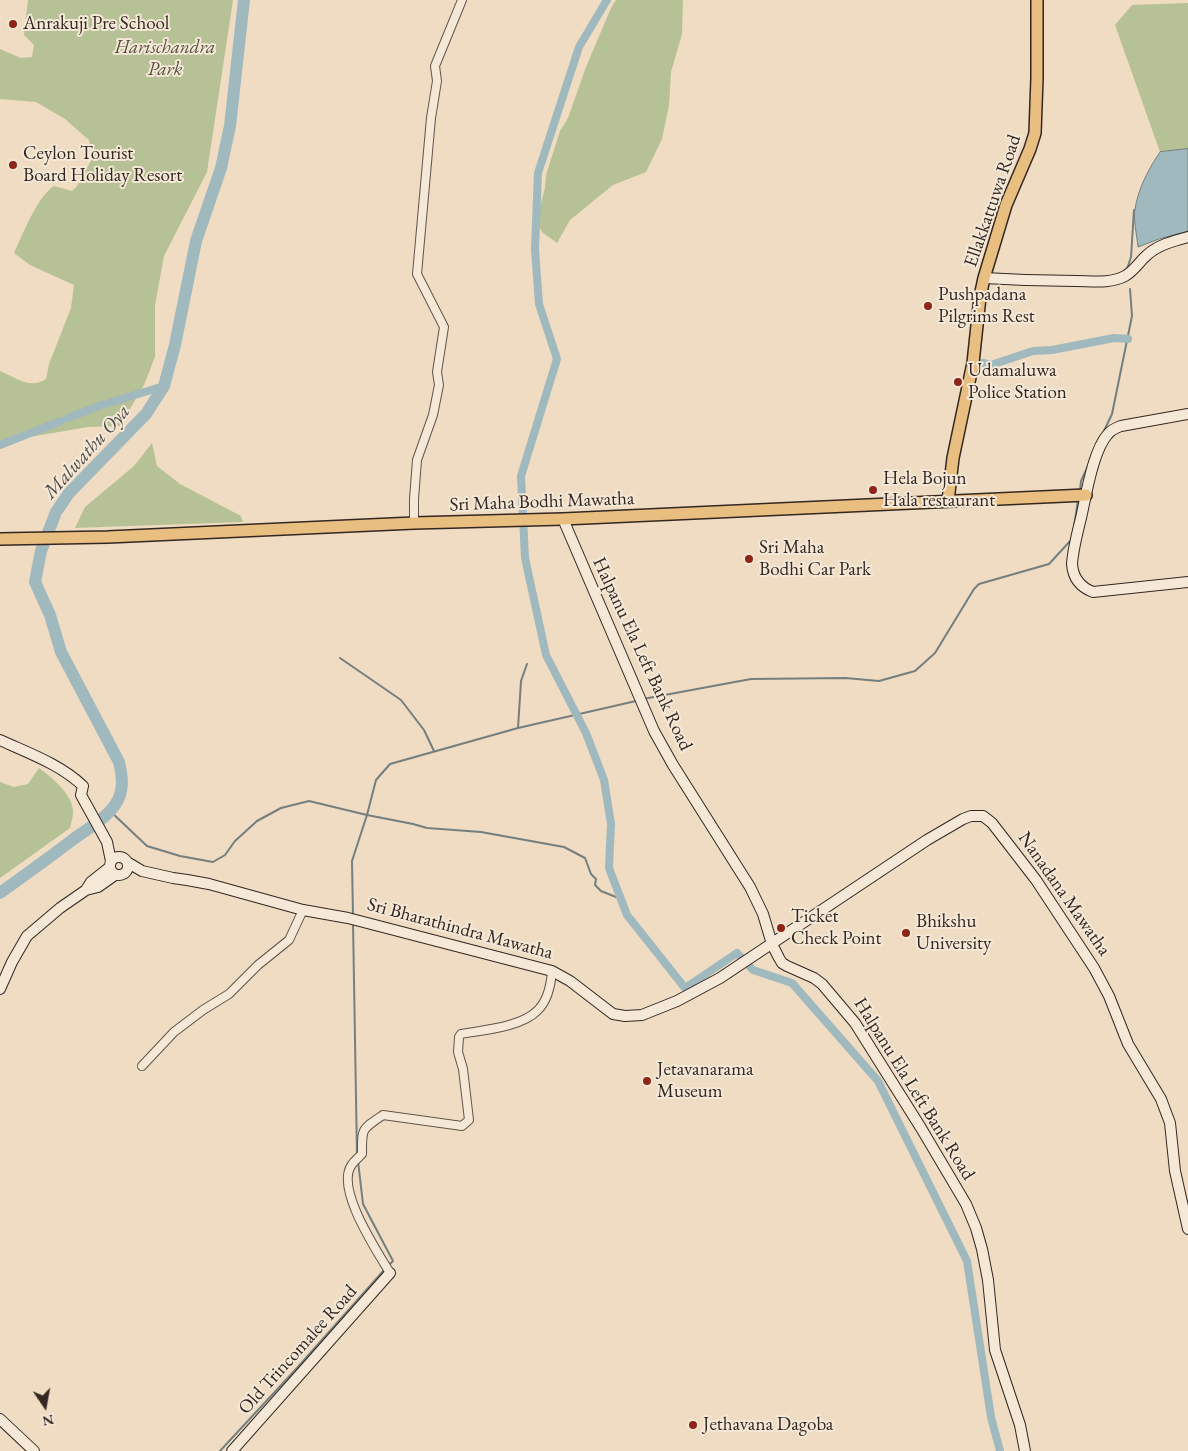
<!DOCTYPE html>
<html>
<head>
<meta charset="utf-8">
<style>
  body { margin:0 }
  #map { position:relative; width:1188px; height:1451px; overflow:hidden; background:#efdcc2; font-family:"EB Garamond",serif }
  canvas { display:block }
  .north { position:absolute; left:20px; top:1381px; width:50px; height:50px; -webkit-text-stroke:4px #f5e8d7; paint-order:stroke; rotate:168deg; font-size:14px; font-weight:700; line-height:20px; text-align:center; color:#332721 }
  .north::after { content:''; display:block; margin:auto; width:18px; height:22px; background:#332721; clip-path:polygon(50% 0,100% 100%,50% 72%,0 100%) }
</style>
</head>
<body>
<div id="map">
<canvas width="1188" height="1451"></canvas>
<div class="north">N</div>
</div>
<script>
const g = document.querySelector('canvas').getContext('2d');
g.lineJoin = 'round';
function fillPath(path, color) { g.fillStyle = color; g.fill(path, 'evenodd'); }
function strokePath(path, color, width, dash) { g.strokeStyle = color; g.lineWidth = width; g.lineCap = dash ? 'butt' : 'round'; g.setLineDash(dash || []); g.stroke(path); }
function label(font, color, halo, rows, align = 'center') {
  g.font = font + ' "EB Garamond",serif'; g.lineWidth = 4; g.setLineDash([]); g.textBaseline = 'middle'; g.strokeStyle = halo; g.fillStyle = color; for (const [text, x, y, turn = 0] of rows) {
    g.save(); g.translate(x, y); g.rotate((+turn || 0) * Math.PI / 180); g.textAlign = isNaN(turn) ? turn : align; if (halo) g.strokeText(text, 0, 0); g.fillText(text, 0, 0); g.restore();
  }
}
fillPath(new Path2D(`
  M 28,0 L 233,0 L 207,172 L 164,256 L 155,305 L 155,357 L 144,385 L 120,426 L 88,427 L 0,442 L 0,371 C 15,377 30,390 46,379 L 49,364 L 71,308 L 74,285 L 30,265 L 14,253 C 23,234 37,197 54,186 L 72,191 L 77,186 L 93,157 L 89,140 L 65,119 L 36,102 L 0,99 L 0,49 L 21,58 L 32,57 L 34,45 L 24,35 Z
  M 616,0 L 683,0 L 682,34 L 671,72 L 669,105 L 662,139 L 646,172 L 613,185 L 570,220 L 557,243 L 542,232 L 536,221 L 545,188 L 546,175 L 560,131 L 568,118 L 586,67 L 611,8 Z
  M 1188,3 L 1188,149 L 1160,152 L 1115,25 L 1132,5 Z
  M 152,443 L 157,466 L 180,484 L 241,516 L 243,522 L 75,528 L 85,507 L 134,466 Z
  M 39,768 C 51,777 73,794 73,812 C 73,817 71,823 70,828 L 0,878 L 0,782 L 14,787 L 28,784 Z`), '#b6c196');
const water = new Path2D(`
  M 1188,149 L 1188,231 L 1159,239 L 1138,247 C 1137,236 1133,219 1135,209 C 1138,189 1149,168 1160,152 Z`);
fillPath(water, '#9fb9be');
strokePath(water, '#747f7f', 1);
strokePath(new Path2D(`
  M 1127,269 L 1131,257 L 1134,210
  M 1103,433 L 1112,414 L 1132,316 L 1130,289
  M 1080,490 L 1081,481 L 1088,466
  M 1074,527 L 1078,500
  M 340,658 L 401,700 L 424,730 L 434,751
  M 643,699 L 751,679 L 845,678 L 879,681 L 915,671 L 935,653 L 974,589 L 979,584 L 1049,564 L 1072,539
  M 518,728 L 521,681 L 527,664
  M 110,811 L 147,846 L 180,856 L 213,862 L 225,855 L 235,841 L 257,821 L 281,808 L 309,801 L 367,815 L 413,824 L 427,828 L 481,832 L 564,847 L 585,858 L 591,874 L 596,879 L 595,885 L 601,891 L 621,899
  M 353,916 L 352,861 L 367,815 L 376,780 L 390,764 L 518,728 L 636,701
  M 353,923 L 357,1156
  M 358,1161 L 363,1204 L 393,1261 L 388,1266
  M 220,1451 L 297,1368 L 385,1269`), '#747f7f', 2);
strokePath(new Path2D(`
  M 607,0 L 579,47 L 538,173 L 535,249 L 539,304 L 557,359 L 521,476 L 525,558 L 546,655 L 586,733 L 604,780 L 611,824 L 609,868 L 627,915 L 685,988 L 737,953 L 753,970 L 792,983 L 878,1081 L 967,1261 L 991,1417 L 1000,1451
  M 983,363 L 991,365 L 1033,351 L 1052,350 L 1114,338 L 1128,339
  M 68,418 L 99,406 L 164,386
  M 0,445 L 61,421`), '#9fb9be', 8);
strokePath(new Path2D(`
  M 0,893 C 25,875 50,857 75,838 C 89,828 110,816 118,800 C 124,787 122,775 119,762 L 61,652 L 50,615 L 35,582 L 41,551 L 56,512 L 69,493 L 146,414 L 164,386 L 175,345 L 196,241 L 221,168 L 230,126 L 244,0`), '#9fb9be', 12);
const street = new Path2D(`
  M 414,523 L 414,499 L 417,460 L 433,415 L 439,385 L 437,372 L 444,327 L 417,274 L 431,118 L 437,81 L 435,66 L 462,0
  M 142,1066 L 174,1032 L 203,1010 L 229,994 L 258,965 L 289,940 L 303,910
  M 390,1273 C 377,1251 336,1190 351,1166 C 353,1162 358,1158 362,1154 C 362,1128 361,1130 383,1115 L 462,1126 L 469,1120 L 463,1069 L 458,1052 L 459,1037 L 461,1034 C 484,1030 522,1027 538,1010 C 548,1000 551,984 552,971`);
const secondary = new Path2D(`
  M 984,278 C 1015,280 1045,281 1076,281 C 1091,281 1110,284 1125,276 C 1134,271 1139,262 1147,255 C 1158,245 1173,241 1188,237
  M 1188,414 L 1121,426 C 1116,428 1112,429 1108,434 C 1093,450 1086,496 1081,518 C 1077,534 1073,549 1072,564 C 1073,578 1080,587 1093,592 L 1188,582
  M 563,519 L 654,731 L 673,765 L 750,887 L 763,914 L 772,944 L 779,958 L 782,963 L 787,966 L 814,978 L 822,984 L 855,1023 L 921,1128 L 966,1204 L 976,1228 L 982,1249 L 988,1280 L 995,1350 L 1020,1425 L 1025,1451
  M 0,740 C 28,753 60,764 83,786 L 81,795 L 107,842 L 111,861
  M110 866a9 9 0 1 1 18 0a9 9 0 1 1-18 0Z
  M 127,862 L 142,871 L 173,878 L 187,880 L 209,884 L 303,910 L 348,918 L 552,971 L 570,981 L 613,1014 L 625,1016 L 642,1015 L 677,1001 L 720,978 L 927,840 L 963,819 L 971,816 L 983,816 L 992,823 L 1036,880 L 1094,968 L 1109,996 L 1128,1044 L 1161,1099 L 1170,1123 L 1175,1171 L 1188,1229
  M 86,890 L 91,882 L 110,867
  M 0,989 L 12,962 L 27,936 L 60,908 L 86,890 L 98,887 L 115,875
  M 0,1419 L 34,1451
  M 232,1451 L 390,1273`);
const primary = new Path2D(`
  M 948,501 L 953,458 L 973,363 L 980,297 L 984,278 L 1006,205 L 1030,149 L 1035,133 L 1037,78 L 1037,0
  M 0,539 L 108,537 L 414,523 L 563,519 L 1086,495`);
strokePath(street, '#625449', 10);
strokePath(secondary, '#332721', 12);
strokePath(primary, '#332721', 14);
strokePath(street, '#f5e8d7', 8);
strokePath(secondary, '#f5e8d7', 10);
strokePath(primary, '#e8be81', 11);
for (const [x, y, r, color] of [
  [13,24,5,"#8f2418"],
  [13,165,5,"#8f2418"],
  [928,306,5,"#8f2418"],
  [958,382,5,"#8f2418"],
  [873,490,5,"#8f2418"],
  [749,559,5,"#8f2418"],
  [781,928,5,"#8f2418"],
  [906,933,5,"#8f2418"],
  [647,1081,5,"#8f2418"],
  [693,1425,5,"#8f2418"]
]) { const dot = new Path2D(); dot.arc(x, y, r, 0, 2 * Math.PI); g.fillStyle = color; g.fill(dot); strokePath(dot, '#f5e8d7', 2); }
label('19px', '#332721', '#f5e8d7', [
  ["Anrakuji Pre School",23,24],
  ["Ceylon Tourist",23,154],
  ["Board Holiday Resort",23,176],
  ["Pushpadana",938,295],
  ["Pilgrims Rest",938,317],
  ["Udamaluwa",968,371],
  ["Police Station",968,393],
  ["Hela Bojun",883,479],
  ["Hala restaurant",883,501],
  ["Sri Maha",759,548],
  ["Bodhi Car Park",759,570],
  ["Ticket",791,917],
  ["Check Point",791,939],
  ["Bhikshu",916,922],
  ["University",916,944],
  ["Jetavanarama",657,1070],
  ["Museum",657,1092],
  ["Jethavana Dagoba",703,1425]
], 'left');
label('italic 19px', '#544e3e', '#f5e8d7', [
  ["Harischandra",165,48],
  ["Park",165,70]
]);
label('19px', '#332721', '#f5e8d7', [
  ["Ellakkattuwa Road",993,201,-71],
  ["Sri Maha Bodhi Mawatha",542,502,-2],
  ["Halpanu Ela Left Bank Road",642,654,65],
  ["Nanadana Mawatha",1064,894,55],
  ["Sri Bharathindra Mawatha",460,929,15],
  ["Halpanu Ela Left Bank Road",914,1089,58],
  ["Old Trincomalee Road",298,1350,-48]
]);
label('italic 20px', '#4e4c48', '#f5e8d7', [
  ["Malwathu Oya",87,452,-48]
]);
</script>
</body>
</html>
